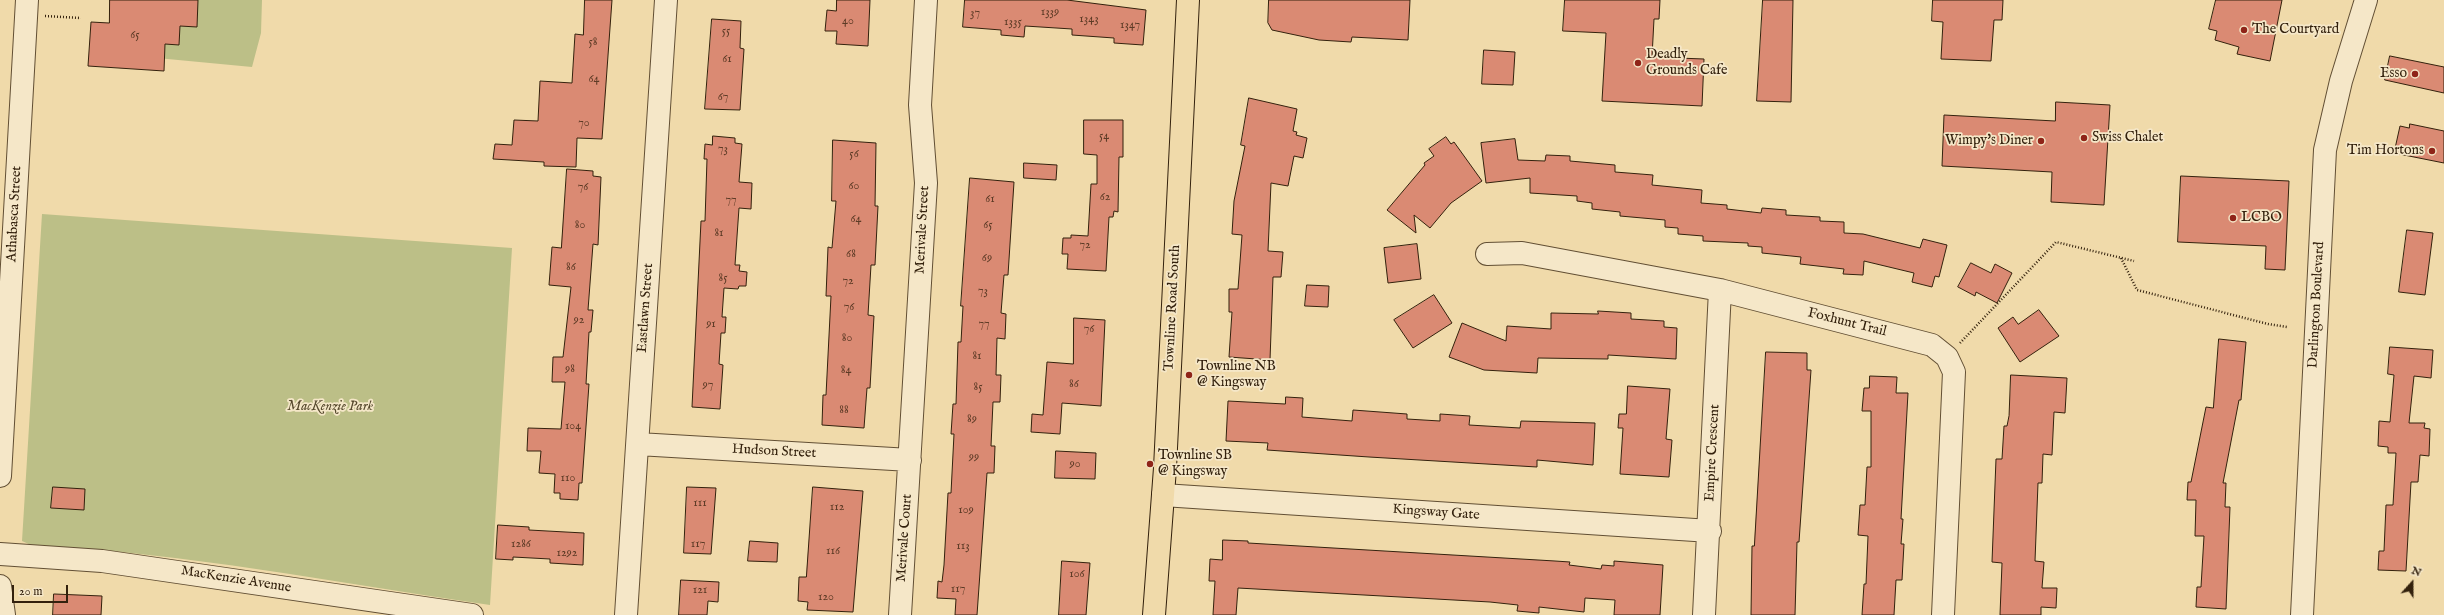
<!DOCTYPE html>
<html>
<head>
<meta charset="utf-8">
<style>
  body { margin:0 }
  #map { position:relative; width:2444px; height:615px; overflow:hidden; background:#f0daaa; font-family:"IM FELL English",serif }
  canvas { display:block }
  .north { position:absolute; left:2392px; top:563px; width:40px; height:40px; -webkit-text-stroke:3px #f5e7c8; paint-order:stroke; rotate:21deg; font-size:11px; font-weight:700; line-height:16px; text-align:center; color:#33210d }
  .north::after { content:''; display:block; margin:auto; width:14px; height:18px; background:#33210d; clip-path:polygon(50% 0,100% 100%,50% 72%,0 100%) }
  .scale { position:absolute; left:12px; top:585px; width:56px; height:18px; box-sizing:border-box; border:2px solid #33210d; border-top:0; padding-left:5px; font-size:12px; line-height:14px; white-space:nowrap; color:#33210d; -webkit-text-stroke:3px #f5e7c8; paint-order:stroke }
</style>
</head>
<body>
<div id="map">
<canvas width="2444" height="615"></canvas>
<div class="north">N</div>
<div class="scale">20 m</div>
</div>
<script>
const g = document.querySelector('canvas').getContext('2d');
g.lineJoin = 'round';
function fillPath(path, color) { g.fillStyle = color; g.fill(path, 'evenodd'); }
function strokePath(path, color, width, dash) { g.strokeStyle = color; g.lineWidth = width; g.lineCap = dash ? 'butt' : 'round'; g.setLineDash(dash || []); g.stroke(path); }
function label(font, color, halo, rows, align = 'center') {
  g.font = font + ' "IM FELL English",serif'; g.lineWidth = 3.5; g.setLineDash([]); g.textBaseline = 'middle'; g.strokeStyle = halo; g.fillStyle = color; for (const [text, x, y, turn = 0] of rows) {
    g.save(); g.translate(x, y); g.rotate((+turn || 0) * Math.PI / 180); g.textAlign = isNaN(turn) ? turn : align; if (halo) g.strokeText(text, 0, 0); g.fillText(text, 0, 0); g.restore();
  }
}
fillPath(new Path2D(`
  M 197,0 L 262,0 L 261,33 L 252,67 L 157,58 L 157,38 L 179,22 Z
  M 42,214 L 512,248 L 490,605 C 338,583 185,553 31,545 L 22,541 Z`), '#bcbf87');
const building = new Path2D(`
  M 110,0 L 198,0 L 197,27 L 180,26 L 179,45 L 165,44 L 164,71 L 88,66 L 91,22 L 109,23 Z
  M 585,0 L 612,0 L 602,139 L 577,138 L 576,167 L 544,166 L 544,162 L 493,159 L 495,144 L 512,145 L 514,120 L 538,121 L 540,81 L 572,83 L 575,34 L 583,35 Z
  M 837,0 L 870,0 L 868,46 L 836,44 L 837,31 L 825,31 L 827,10 L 836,11 Z
  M 965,0 L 1067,0 L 1146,10 L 1143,45 L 1114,43 L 1114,38 L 1072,35 L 1072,29 L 1025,26 L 1024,37 L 1001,35 L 1001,30 L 963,27 Z
  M 1269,0 L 1410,0 L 1408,40 L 1352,37 L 1351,42 L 1319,40 L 1272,30 L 1268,23 Z
  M 1565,0 L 1660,0 L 1659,19 L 1654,19 L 1652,57 L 1704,59 L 1702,106 L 1602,101 L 1606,33 L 1563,31 Z
  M 1763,0 L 1793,0 L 1791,102 L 1757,101 Z
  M 1933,0 L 2003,0 L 2002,20 L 1994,20 L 1991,61 L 1941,59 L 1943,22 L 1932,21 Z
  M 2216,0 L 2282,0 L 2270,61 L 2237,54 L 2239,47 L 2215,40 L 2217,31 L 2209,29 Z
  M 712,19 L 741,21 L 740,48 L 744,49 L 740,110 L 705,109 Z
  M 1484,50 L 1515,52 L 1513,85 L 1482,84 Z
  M 2390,56 L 2444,67 L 2444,93 L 2385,80 Z
  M 1249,98 L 1297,109 L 1293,131 L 1297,132 L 1296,135 L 1307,138 L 1303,158 L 1294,156 L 1288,186 L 1271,183 L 1268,251 L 1283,252 L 1281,277 L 1273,277 L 1270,360 L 1229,357 L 1232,312 L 1229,312 L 1229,289 L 1238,289 L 1242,235 L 1232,234 L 1234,201 L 1245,146 L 1241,145 Z
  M 2056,102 L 2110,105 L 2104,205 L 2051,202 L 2052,172 L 1942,166 L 1944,115 L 2055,121 Z
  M 1084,120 L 1123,120 L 1123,157 L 1119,157 L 1118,212 L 1114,211 L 1113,217 L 1109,217 L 1106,271 L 1067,269 L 1068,254 L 1062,254 L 1063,238 L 1071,238 L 1071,235 L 1088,236 L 1091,184 L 1097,184 L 1097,155 L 1084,154 Z
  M 2410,124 L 2444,131 L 2444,163 L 2394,153 L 2400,126 L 2409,128 Z
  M 713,136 L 735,138 L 735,143 L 742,144 L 739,182 L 752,183 L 751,209 L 739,208 L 735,265 L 740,265 L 739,271 L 747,272 L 746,286 L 739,286 L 738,289 L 724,288 L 722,317 L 726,317 L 725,333 L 721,333 L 719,364 L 723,365 L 720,409 L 692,407 L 701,221 L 705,221 L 707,159 L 704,159 L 705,144 L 712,145 Z
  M 1446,137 L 1451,144 L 1454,142 L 1482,181 L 1451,203 L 1430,228 L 1414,215 L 1416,233 L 1387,210 L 1425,165 L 1424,163 L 1434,156 L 1429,149 Z
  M 1515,139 L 1518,160 L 1545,161 L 1546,155 L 1570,156 L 1570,161 L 1615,165 L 1615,172 L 1653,175 L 1652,185 L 1702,190 L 1701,203 L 1727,205 L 1727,209 L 1761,213 L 1762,208 L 1786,210 L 1786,215 L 1820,217 L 1820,221 L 1844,222 L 1844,233 L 1863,234 L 1920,248 L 1923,239 L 1947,245 L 1939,277 L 1935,276 L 1932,287 L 1912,282 L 1914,273 L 1864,261 L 1863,275 L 1843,274 L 1844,269 L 1800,264 L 1801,257 L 1762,253 L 1762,247 L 1748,246 L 1748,243 L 1703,241 L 1703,236 L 1678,234 L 1678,228 L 1665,227 L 1665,220 L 1620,216 L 1620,212 L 1592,209 L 1592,203 L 1577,201 L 1577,196 L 1530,193 L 1530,178 L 1486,183 L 1481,143 Z
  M 833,140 L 876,143 L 875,206 L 878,206 L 875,265 L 871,265 L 868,315 L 874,316 L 870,388 L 867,388 L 864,428 L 822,425 L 823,395 L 826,395 L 831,296 L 826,296 L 828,247 L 832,248 L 836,201 L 832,201 Z
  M 1024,163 L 1057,165 L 1056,180 L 1024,178 Z
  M 567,169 L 593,171 L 593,176 L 601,177 L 598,245 L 593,244 L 588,310 L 593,310 L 591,332 L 589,332 L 586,384 L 589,384 L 582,483 L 579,483 L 578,500 L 560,499 L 560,493 L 554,493 L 555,474 L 539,473 L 541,451 L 527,451 L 528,428 L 561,429 L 565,382 L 552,382 L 553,357 L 563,357 L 571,287 L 549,285 L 552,247 L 561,248 Z
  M 2181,176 L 2289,181 L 2285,270 L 2265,269 L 2266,246 L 2178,242 Z
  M 970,178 L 1014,182 L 1008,275 L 1004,275 L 1001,313 L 1006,314 L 1005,339 L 997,338 L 996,375 L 1001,375 L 1000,402 L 993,402 L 991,446 L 995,446 L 994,473 L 987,473 L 977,615 L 955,615 L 956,599 L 937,598 L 938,581 L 942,582 L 944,565 L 948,493 L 951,493 L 954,434 L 951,434 L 953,404 L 956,404 L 958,342 L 961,342 L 963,306 L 961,306 Z
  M 2407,230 L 2433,233 L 2425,295 L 2399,292 Z
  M 1417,244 L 1421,279 L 1388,283 L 1384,248 Z
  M 1971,263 L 1991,273 L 1995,264 L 2012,273 L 1997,303 L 1976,292 L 1975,296 L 1958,287 Z
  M 1307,285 L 1329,286 L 1328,307 L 1305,306 Z
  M 1434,295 L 1452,323 L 1413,348 L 1394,320 Z
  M 2039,310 L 2059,336 L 2020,362 L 1998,328 L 2013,317 L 2018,324 Z
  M 1598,311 L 1631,313 L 1631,319 L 1664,321 L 1664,327 L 1677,328 L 1676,359 L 1608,355 L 1608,359 L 1538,358 L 1537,373 L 1484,370 L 1449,357 L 1462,323 L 1506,341 L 1507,326 L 1551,329 L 1551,313 L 1598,314 Z
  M 1074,318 L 1105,320 L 1101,406 L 1062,403 L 1060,434 L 1031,432 L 1032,414 L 1043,415 L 1047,362 L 1073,364 Z
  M 2219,339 L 2246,342 L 2241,400 L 2239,400 L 2223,483 L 2226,483 L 2225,507 L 2230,507 L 2226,609 L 2196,607 L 2197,587 L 2201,587 L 2204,536 L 2195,536 L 2196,500 L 2187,500 L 2188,482 L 2191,482 L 2206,407 L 2213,408 Z
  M 2390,347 L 2433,350 L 2431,378 L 2414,376 L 2409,423 L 2425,423 L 2424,428 L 2430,429 L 2429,456 L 2420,455 L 2418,482 L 2411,482 L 2406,571 L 2378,570 L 2379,551 L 2384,551 L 2386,505 L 2393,505 L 2396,453 L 2388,453 L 2388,447 L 2378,446 L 2379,421 L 2390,422 L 2394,375 L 2388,374 Z
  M 1766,352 L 1807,353 L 1807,370 L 1811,370 L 1799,542 L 1797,542 L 1795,615 L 1751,615 L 1752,546 L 1754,546 Z
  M 2011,375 L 2067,378 L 2065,413 L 2054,412 L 2052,455 L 2043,454 L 2042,483 L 2038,483 L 2035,561 L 2044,562 L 2042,588 L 2057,588 L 2056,608 L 2041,607 L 2041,615 L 2000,615 L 2002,563 L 1992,562 L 1996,459 L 2002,459 L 2004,426 L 2007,426 L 2009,416 Z
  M 1870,376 L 1897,377 L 1896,393 L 1908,393 L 1901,519 L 1903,519 L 1901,544 L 1904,544 L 1902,580 L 1896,580 L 1894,615 L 1862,615 L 1864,584 L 1866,584 L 1868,536 L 1858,535 L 1860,505 L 1865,505 L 1867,467 L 1871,467 L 1871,411 L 1862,411 L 1864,388 L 1869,388 Z
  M 1628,386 L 1670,389 L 1666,439 L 1672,440 L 1669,477 L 1620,474 L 1623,428 L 1618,428 L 1619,414 L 1626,414 Z
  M 1286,397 L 1303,398 L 1302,417 L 1352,421 L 1353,410 L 1407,414 L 1407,419 L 1440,421 L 1440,414 L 1470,416 L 1469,425 L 1520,428 L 1521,421 L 1595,423 L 1593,465 L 1537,460 L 1537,467 L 1369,457 L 1267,450 L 1268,443 L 1226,441 L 1228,401 L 1285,404 Z
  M 1056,451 L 1096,453 L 1095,479 L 1055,478 Z
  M 53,487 L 85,489 L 84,510 L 51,508 Z
  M 687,487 L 716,488 L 711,554 L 684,553 Z
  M 813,487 L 863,491 L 853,612 L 807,610 L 808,602 L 798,601 L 799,577 L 806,577 Z
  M 498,525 L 529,527 L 529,530 L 584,533 L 583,565 L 550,563 L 550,559 L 513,557 L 513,560 L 496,559 Z
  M 1223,540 L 1248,541 L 1248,543 L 1555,561 L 1570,562 L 1569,565 L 1601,569 L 1602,565 L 1614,566 L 1614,561 L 1663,565 L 1660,615 L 1614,615 L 1615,600 L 1585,598 L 1584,612 L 1539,607 L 1539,613 L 1517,611 L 1518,605 L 1490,602 L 1238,588 L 1236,615 L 1213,615 L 1215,581 L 1209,581 L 1210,559 L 1222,560 Z
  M 750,541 L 778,543 L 777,562 L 748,561 Z
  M 1062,561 L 1090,563 L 1086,615 L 1059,615 Z
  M 681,580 L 719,582 L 718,602 L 708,601 L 707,615 L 679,615 Z
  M 54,594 L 102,596 L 101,615 L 53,615 Z`);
fillPath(building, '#da8a73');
strokePath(building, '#33210d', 1);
const minor = new Path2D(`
  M 1487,254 L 1522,253 L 1720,290 L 1932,345 L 1947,357 L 1954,372 L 1943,615
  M 638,444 L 910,460
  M 0,476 L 27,0
  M 1163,495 L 1710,531
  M 0,554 L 102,561 L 472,615
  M 0,586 L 4,615
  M 626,615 L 666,0
  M 900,615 L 926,183 L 920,105 L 926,0
  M 1704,615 L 1720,290
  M 2302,615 L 2325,150 L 2341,81 L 2366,0`);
const major = new Path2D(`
  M 1154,615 L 1165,468 L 1188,0`);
strokePath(minor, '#624f34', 24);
strokePath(major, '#33210d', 24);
strokePath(new Path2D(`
  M 45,16 L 81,18
  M 2121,258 L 2137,290 L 2268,324 L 2287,327
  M 1960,343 L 2056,242 L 2134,261`), '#33210d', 2.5, [1, 2]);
strokePath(minor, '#f5e7c8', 22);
strokePath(major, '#f0daaa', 22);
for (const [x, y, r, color] of [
  [2244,30,4,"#8f2418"],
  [1638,63,4,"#8f2418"],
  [2415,74,4,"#8f2418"],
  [2084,138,4,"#8f2418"],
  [2041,141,4,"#8f2418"],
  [2432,151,4,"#8f2418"],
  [2233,218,4,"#8f2418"],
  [1189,375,4,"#8f2418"],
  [1150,464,4,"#8f2418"]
]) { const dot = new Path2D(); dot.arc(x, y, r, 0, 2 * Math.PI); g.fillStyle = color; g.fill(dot); strokePath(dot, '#f5e7c8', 1.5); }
label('12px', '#5d3b26', null, [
  ["1339",1050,13],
  ["37",975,14],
  ["1343",1089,20],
  ["40",848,22],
  ["1335",1013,23],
  ["1347",1130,26],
  ["55",726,32],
  ["65",135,36],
  ["58",593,43],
  ["61",727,60],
  ["64",594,80],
  ["67",723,98],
  ["70",584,124],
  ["54",1104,137],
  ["73",723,150],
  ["56",854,155],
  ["60",854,187],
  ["76",583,188],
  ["62",1105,198],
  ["61",990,200],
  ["77",731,201],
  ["64",856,220],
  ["80",580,226],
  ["65",988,226],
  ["81",719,234],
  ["72",1085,246],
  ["68",851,255],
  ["69",987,259],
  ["86",571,268],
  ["85",723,279],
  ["72",848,282],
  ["73",983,292],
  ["76",849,308],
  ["92",579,321],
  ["91",711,325],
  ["77",984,325],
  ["76",1089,330],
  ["80",847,339],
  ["81",977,357],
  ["98",570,370],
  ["84",846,371],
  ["86",1074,385],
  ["97",708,386],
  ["85",978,388],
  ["88",844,411],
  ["89",972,420],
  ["104",573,427],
  ["99",974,458],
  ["90",1075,465],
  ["110",568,479],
  ["111",700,504],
  ["112",837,508],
  ["109",966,511],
  ["1286",521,545],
  ["117",698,545],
  ["113",963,547],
  ["116",833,552],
  ["1292",567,554],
  ["106",1077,575],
  ["117",958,590],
  ["121",700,591],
  ["120",826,598]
]);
label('14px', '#33210d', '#f5e7c8', [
  ["The Courtyard",2252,30],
  ["Deadly",1646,55],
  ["Grounds Cafe",1646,71],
  ["Esso",2407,74,"right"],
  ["Swiss Chalet",2092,138],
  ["Wimpy's Diner",2033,141,"right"],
  ["Tim Hortons",2424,151,"right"],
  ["LCBO",2241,218],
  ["Townline NB",1197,367],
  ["@ Kingsway",1197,383],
  ["Townline SB",1158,456],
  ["@ Kingsway",1158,472]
], 'left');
label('14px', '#33210d', '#f5e7c8', [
  ["Athabasca Street",15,214,-87],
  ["Merivale Street",923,230,-87],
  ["Darlington Boulevard",2317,305,-87],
  ["Eastlawn Street",646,308,-86],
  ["Townline Road South",1173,308,-87],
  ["Foxhunt Trail",1847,323,14],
  ["Hudson Street",774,452,3],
  ["Empire Crescent",1713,453,-87],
  ["Kingsway Gate",1436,513,4],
  ["Merivale Court",905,538,-86],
  ["MacKenzie Avenue",236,580,9]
]);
label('italic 14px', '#55482c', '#f5e7c8', [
  ["MacKenzie Park",330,407]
]);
</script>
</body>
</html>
